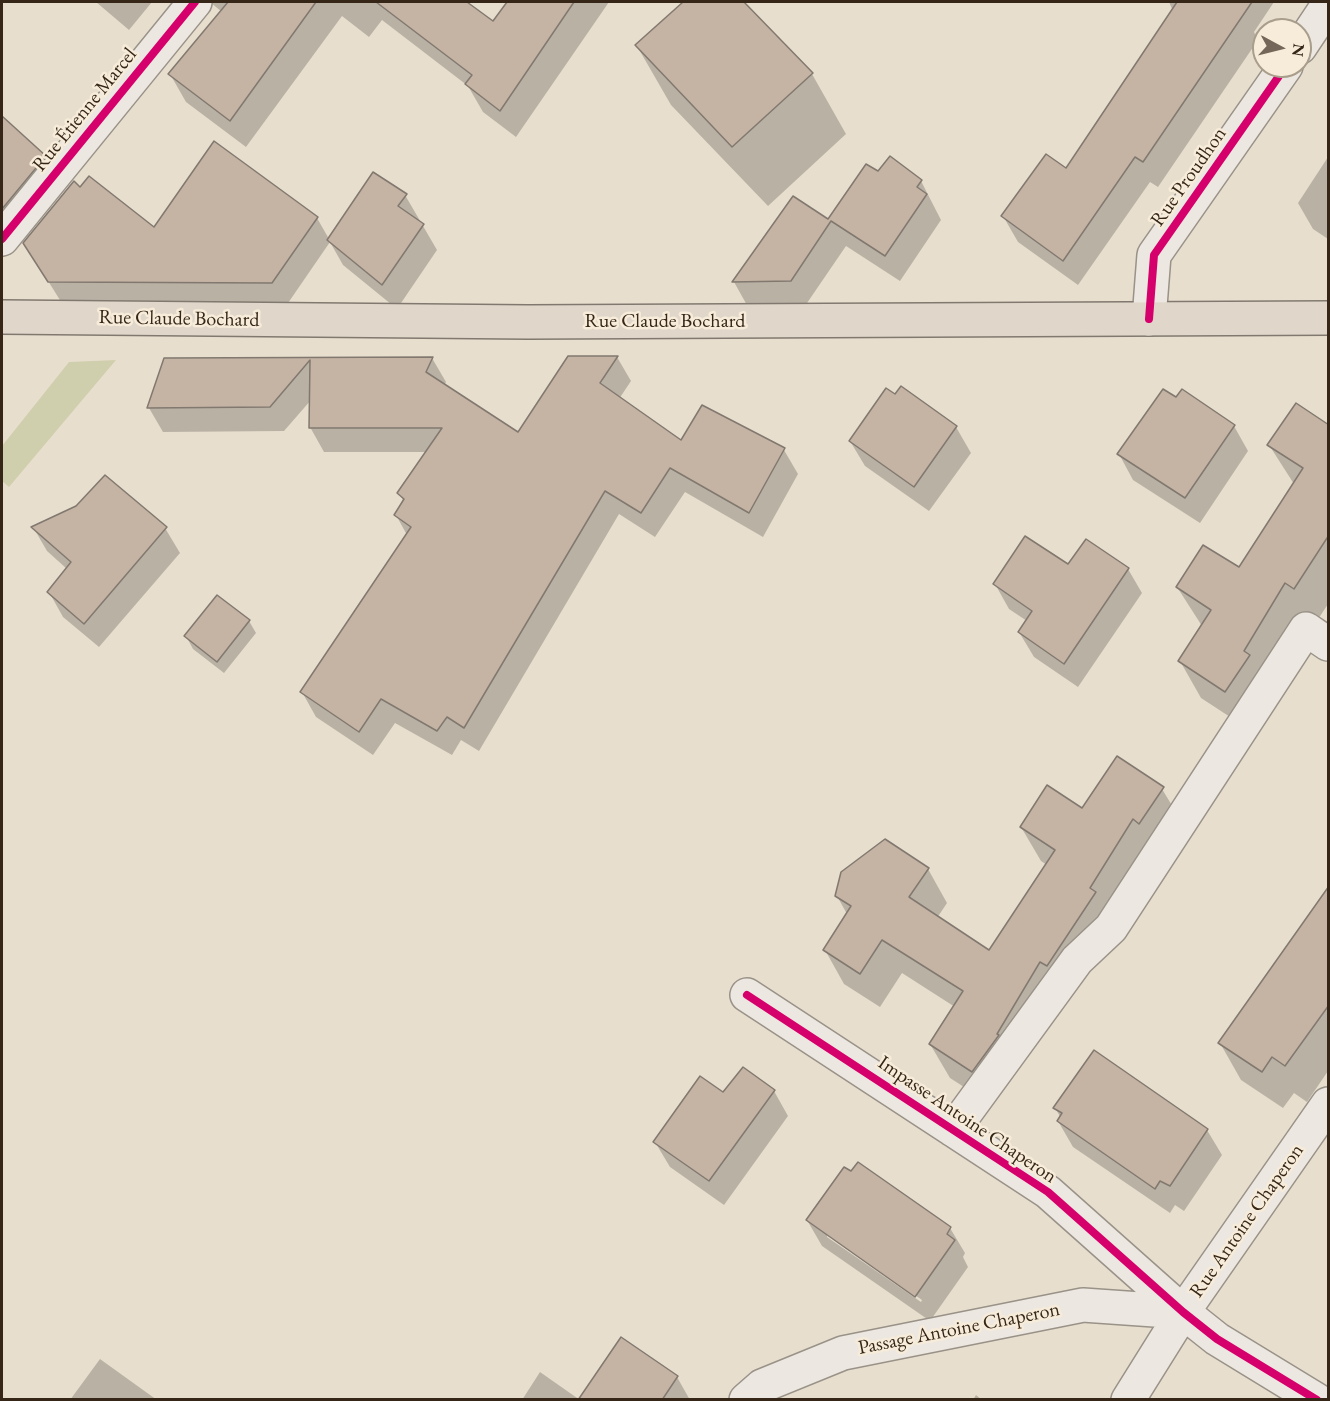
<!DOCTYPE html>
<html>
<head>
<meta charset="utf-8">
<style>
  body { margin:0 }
  #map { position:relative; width:1330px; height:1401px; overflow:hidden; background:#e8dece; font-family:"EB Garamond",serif }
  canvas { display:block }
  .frame { position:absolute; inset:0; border:3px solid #352618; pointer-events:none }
  .north { position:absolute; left:1252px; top:18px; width:60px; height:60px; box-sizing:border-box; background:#f7ecd9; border:2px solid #a99d8c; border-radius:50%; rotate:97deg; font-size:16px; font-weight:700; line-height:24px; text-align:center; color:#352618 }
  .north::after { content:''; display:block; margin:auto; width:21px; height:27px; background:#746658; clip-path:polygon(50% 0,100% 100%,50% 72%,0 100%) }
</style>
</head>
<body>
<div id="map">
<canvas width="1330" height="1401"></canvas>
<div class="frame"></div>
<div class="north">N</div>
</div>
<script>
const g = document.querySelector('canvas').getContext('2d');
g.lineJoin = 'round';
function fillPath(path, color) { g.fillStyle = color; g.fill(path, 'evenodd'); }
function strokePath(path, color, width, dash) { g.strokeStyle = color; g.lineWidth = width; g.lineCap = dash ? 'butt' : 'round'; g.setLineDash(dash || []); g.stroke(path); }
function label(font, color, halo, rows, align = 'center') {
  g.font = font + ' "EB Garamond",serif'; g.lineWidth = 5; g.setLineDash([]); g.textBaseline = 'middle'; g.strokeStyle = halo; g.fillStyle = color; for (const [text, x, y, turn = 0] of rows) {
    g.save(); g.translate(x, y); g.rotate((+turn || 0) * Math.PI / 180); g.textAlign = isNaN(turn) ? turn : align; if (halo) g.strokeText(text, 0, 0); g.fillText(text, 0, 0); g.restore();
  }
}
fillPath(new Path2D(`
  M 116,360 L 9,487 L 2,481 L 2,446 L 69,362 Z`), '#d0cfad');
fillPath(new Path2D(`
  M 96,2 L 152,2 L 129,30 Z
  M 210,2 L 465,2 L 493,24 L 508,2 L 609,2 L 516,137 L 483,112 L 468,86 L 382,20 L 369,37 L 342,16 L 246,147 L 186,102 L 170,74 L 222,12 Z
  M 685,2 L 742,2 L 812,74 L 846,134 L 768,206 L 671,105 L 637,46 Z
  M 1169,2 L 1274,2 L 1254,32 L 1258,40 L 1158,187 L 1150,182 L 1078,285 L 1018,242 L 1003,216 L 1067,170 L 1173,11 Z
  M 2,118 L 44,157 L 59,182 L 2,221 Z
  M 1328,157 L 1328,239 L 1313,229 L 1298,203 Z
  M 890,158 L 921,181 L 941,220 L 900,281 L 846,246 L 805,306 L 748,307 L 734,282 L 828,221 L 879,173 Z
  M 80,189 L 154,229 L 317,218 L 329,239 L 405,195 L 437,250 L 397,309 L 343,265 L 330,242 L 286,306 L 63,305 L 45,276 Z
  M 569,357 L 617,357 L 631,381 L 619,399 L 681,442 L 703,407 L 784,450 L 798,474 L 763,537 L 685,492 L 655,537 L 619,514 L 479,751 L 461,740 L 452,755 L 395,723 L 373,755 L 316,717 L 302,692 L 407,535 L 396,515 L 404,502 L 399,493 L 427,452 L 324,452 L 310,427 L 311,400 L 284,431 L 163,432 L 149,408 L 165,360 L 432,358 L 446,382 L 444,386 L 519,434 ZM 600,380 L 603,380 L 596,390 Z
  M 1176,399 L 1234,426 L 1248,451 L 1200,523 L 1133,480 L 1119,454 Z
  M 956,427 L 971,453 L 929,511 L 865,466 L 850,441 Z
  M 1328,427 L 1328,604 L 1247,728 L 1201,698 L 1180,661 L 1202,626 L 1177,587 L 1239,570 L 1294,484 L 1269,445 Z
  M 33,527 L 165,528 L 180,553 L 99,647 L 63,617 L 49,592 L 67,569 L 47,551 Z
  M 1068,566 L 1128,569 L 1142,593 L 1078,687 L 1034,657 L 1019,632 L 1027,621 L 1009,609 L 995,584 Z
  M 249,621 L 256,633 L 224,673 L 193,649 L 186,636 Z
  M 1162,789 L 1182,822 L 992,1105 L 950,1078 L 930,1044 L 955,1007 L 902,973 L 880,1007 L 844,984 L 825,950 L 847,914 L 837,896 L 928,869 L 947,903 L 937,918 L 990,952 L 1047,865 L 1041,861 L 1021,827 Z
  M 1328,889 L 1328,1071 L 1307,1102 L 1294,1093 L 1283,1108 L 1241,1080 L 1220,1043 Z
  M 774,1091 L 788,1116 L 724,1205 L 670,1167 L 655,1142 L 723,1094 Z
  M 1055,1108 L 1207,1130 L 1222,1155 L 1184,1211 L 1175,1205 L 1170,1213 L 1073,1147 L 1058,1121 L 1061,1118 Z
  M 807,1220 L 950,1228 L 965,1253 L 963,1257 L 968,1267 L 930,1321 L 822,1246 ZM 827,1233 L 922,1300 L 921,1302 L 827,1237 Z
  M 100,1359 L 157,1400 L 70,1400 Z
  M 540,1372 L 580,1400 L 522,1400 Z
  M 677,1377 L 690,1400 L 580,1400 Z
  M 976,1395 L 982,1400 L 973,1400 Z`), '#0003');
const building = new Path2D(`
  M 228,2 L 316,2 L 230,121 L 168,74 Z
  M 376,2 L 467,2 L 493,21 L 507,2 L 574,2 L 500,111 L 465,84 L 472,75 Z
  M 683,2 L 744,2 L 813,73 L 732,147 L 635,45 Z
  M 1177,2 L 1252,2 L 1143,162 L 1135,157 L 1063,261 L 1001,216 L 1046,154 L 1066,168 Z
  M 2,116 L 46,156 L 2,209 Z
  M 214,141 L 318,217 L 272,283 L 48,282 L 23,243 L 74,181 L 80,187 L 89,176 L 154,227 Z
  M 890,156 L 922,180 L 917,187 L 927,194 L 885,256 L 831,221 L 791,281 L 732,282 L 793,196 L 828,219 L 866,164 L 878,171 Z
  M 373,172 L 407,194 L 398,206 L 424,224 L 382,285 L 327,240 Z
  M 568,356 L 618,356 L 600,383 L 681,440 L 702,405 L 785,448 L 749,513 L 670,468 L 641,513 L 605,491 L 464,728 L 447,717 L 437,731 L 381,699 L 359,732 L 300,692 L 411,527 L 394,515 L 404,499 L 397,493 L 442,428 L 309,428 L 310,360 L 270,407 L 147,408 L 164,358 L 433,357 L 426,372 L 518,432 Z
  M 901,386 L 957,426 L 914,487 L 849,441 L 886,388 L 895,394 Z
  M 1163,389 L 1176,397 L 1182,389 L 1235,425 L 1185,498 L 1117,454 Z
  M 1296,403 L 1329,425 L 1329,535 L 1294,589 L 1285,583 L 1244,651 L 1250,655 L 1225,692 L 1178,661 L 1211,610 L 1176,587 L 1203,545 L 1239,567 L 1303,468 L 1267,445 Z
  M 105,475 L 167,527 L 84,624 L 47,592 L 71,562 L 31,527 L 76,506 Z
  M 1025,536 L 1068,564 L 1086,539 L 1129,568 L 1064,664 L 1018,632 L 1032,611 L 993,584 Z
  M 217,595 L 250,620 L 217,662 L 184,636 Z
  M 1117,756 L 1164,787 L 1139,824 L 1133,819 L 1090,888 L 1096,892 L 1047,966 L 1040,962 L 997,1034 L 999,1035 L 972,1072 L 929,1044 L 963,991 L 882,940 L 860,974 L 823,950 L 851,906 L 835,896 L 841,872 L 885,839 L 929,868 L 909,897 L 989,950 L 1055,850 L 1020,827 L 1047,785 L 1082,808 Z
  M 1329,886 L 1329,1005 L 1285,1066 L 1272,1057 L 1262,1072 L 1218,1043 Z
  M 1094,1050 L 1208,1129 L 1170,1186 L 1160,1181 L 1155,1189 L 1057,1121 L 1062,1113 L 1053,1108 Z
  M 743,1067 L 775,1090 L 709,1181 L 653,1142 L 700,1076 L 723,1092 Z
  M 858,1162 L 951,1227 L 947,1234 L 955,1240 L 915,1297 L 806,1220 L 844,1167 L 851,1171 Z
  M 621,1337 L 678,1376 L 662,1400 L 578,1400 Z`);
fillPath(building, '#c5b3a4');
strokePath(building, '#81796f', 1.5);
const minor = new Path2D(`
  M 1300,47 L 1328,5
  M 2,239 L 195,2
  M 1149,319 L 1154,255 L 1286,66
  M 747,995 L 1048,1192 L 1183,1312 L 1217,1339 L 1317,1400
  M 953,1130 L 1077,960 L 1111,928 L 1306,629 L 1328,644
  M 746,1400 L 762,1386 L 843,1353 L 1083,1305 L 1183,1312
  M 1128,1400 L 1183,1312 L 1328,1104`);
const major = new Path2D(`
  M 2,317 L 528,322 L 1328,318`);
strokePath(minor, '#999288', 36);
strokePath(major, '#81796f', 36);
strokePath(minor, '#ece7e0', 33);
strokePath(major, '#e0d7ca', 33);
strokePath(new Path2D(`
  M 2,239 L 195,2
  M 1149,319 L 1154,255 L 1286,66
  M 747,995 L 1048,1192 L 1183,1312 L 1217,1339 L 1317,1400`), '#d6006c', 8);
label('20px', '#352618', '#f7ecd9', [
  ["Rue Étienne Marcel",85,110,-51],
  ["Rue Proudhon",1189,177,-55],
  ["Rue Claude Bochard",179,319,1],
  ["Rue Claude Bochard",665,322],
  ["Impasse Antoine Chaperon",967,1120,34],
  ["Rue Antoine Chaperon",1247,1221,-55],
  ["Passage Antoine Chaperon",959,1329,-11]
]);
</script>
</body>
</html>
